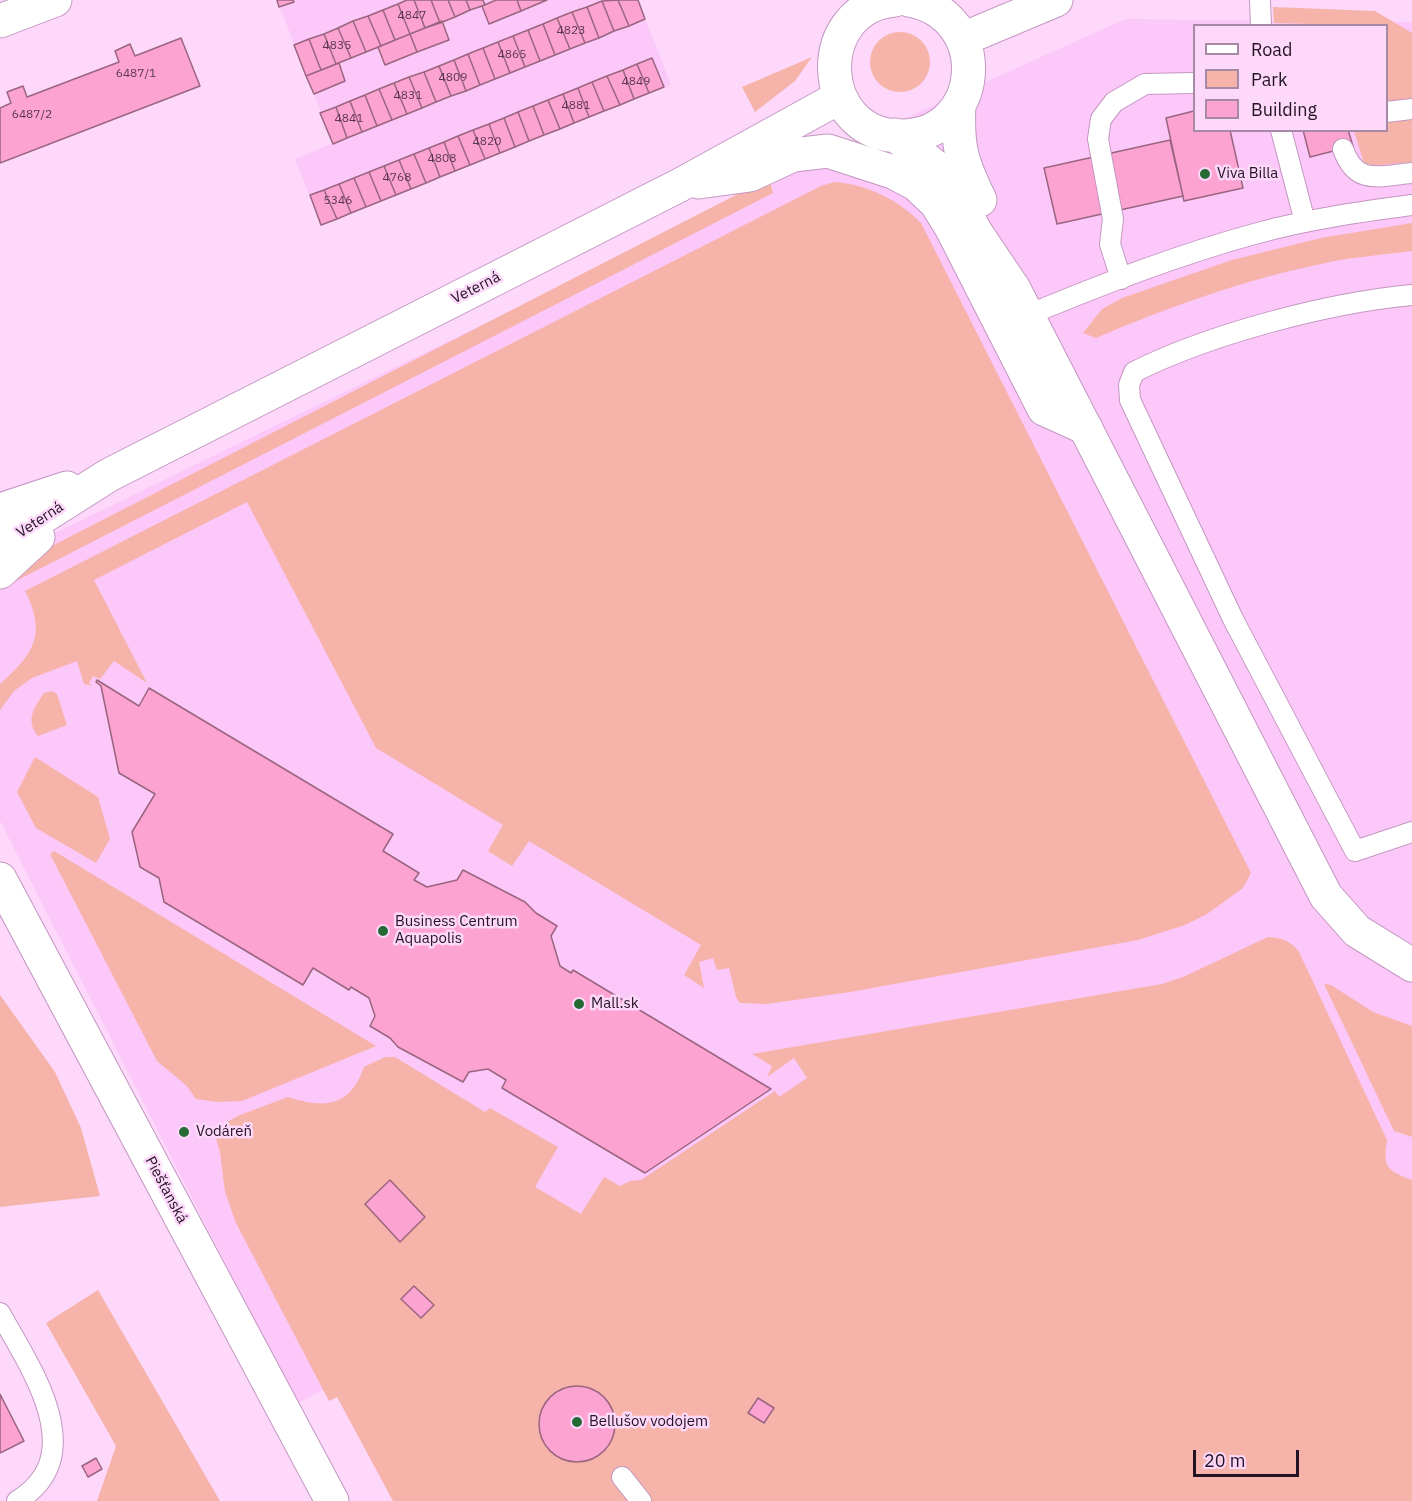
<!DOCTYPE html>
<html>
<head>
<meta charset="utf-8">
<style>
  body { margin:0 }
  #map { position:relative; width:1412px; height:1501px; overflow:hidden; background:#fdd8fb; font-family:"IBM Plex Sans",sans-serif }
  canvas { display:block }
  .legend { position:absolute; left:1193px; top:24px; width:195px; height:108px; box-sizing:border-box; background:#fdd8fb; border:2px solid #a689a5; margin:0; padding:8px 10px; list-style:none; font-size:18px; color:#231323 }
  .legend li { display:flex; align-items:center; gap:12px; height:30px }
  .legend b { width:30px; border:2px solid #a689a5 }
  .scale { position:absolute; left:1193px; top:1450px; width:106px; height:27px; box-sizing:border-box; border:3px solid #231323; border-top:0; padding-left:8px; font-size:18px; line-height:21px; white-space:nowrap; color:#231323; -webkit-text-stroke:4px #fdd8fb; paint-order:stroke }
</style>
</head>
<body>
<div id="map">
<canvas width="1412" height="1501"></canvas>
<ul class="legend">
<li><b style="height:8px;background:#fff"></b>Road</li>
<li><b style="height:16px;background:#f6b3a9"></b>Park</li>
<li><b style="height:16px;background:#fda3d1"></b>Building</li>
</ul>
<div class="scale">20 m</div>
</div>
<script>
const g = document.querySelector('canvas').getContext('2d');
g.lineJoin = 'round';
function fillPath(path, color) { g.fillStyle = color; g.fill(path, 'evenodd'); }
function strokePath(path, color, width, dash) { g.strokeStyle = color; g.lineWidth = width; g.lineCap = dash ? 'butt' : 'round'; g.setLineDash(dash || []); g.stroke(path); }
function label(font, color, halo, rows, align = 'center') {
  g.font = font + ' "IBM Plex Sans",sans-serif'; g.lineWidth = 5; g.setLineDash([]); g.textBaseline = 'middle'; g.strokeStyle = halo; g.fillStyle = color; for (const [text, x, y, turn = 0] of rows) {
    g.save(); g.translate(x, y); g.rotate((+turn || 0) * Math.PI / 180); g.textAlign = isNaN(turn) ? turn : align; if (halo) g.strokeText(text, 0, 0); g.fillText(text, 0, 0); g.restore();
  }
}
fillPath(new Path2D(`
  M 277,0 L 638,0 L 671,85 L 321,225 L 295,159 L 333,143 Z
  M 1125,19 L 1412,22 L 1412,1394 L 886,1075 L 297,1404 L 0,821 L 0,563 L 12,554 L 917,113 ZM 1194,26 L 1386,26 L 1386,130 L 1194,130 Z`), '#fcc8f9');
fillPath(new Path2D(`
  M 1273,7 L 1375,11 L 1412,33 L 1412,162 L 1371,166 L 1364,163 L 1354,131 L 1386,130 L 1386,26 L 1274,23 Z
  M870 62a30 30 0 1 1 60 0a30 30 0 1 1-60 0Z
  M 812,57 L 795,81 L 755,112 L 742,87 Z
  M 769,178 L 773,193 L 16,581 L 10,570 L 44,550 Z
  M 834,182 C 866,184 899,200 921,223 L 1251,873 L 1243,888 L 1207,914 L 1185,925 L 1138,940 L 850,992 L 767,1004 L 740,1003 L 736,997 L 729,968 L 717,970 L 713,958 L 699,962 L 704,988 L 684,975 L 701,945 L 529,841 L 512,866 L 488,851 L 503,825 L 376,748 L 247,502 L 94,580 L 147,683 L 114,661 L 100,679 L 93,676 L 89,683 L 92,686 L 84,684 L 77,661 L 32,678 L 14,691 L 0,710 L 0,684 C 34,654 47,634 25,591 L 821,186 Z
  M 1412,223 L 1412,251 C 1382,255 1351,257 1321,264 C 1243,280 1169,307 1096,338 L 1083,333 L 1102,309 L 1122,298 L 1232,260 L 1321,238 Z
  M 52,691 L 57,694 L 67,725 L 38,736 C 25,720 34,708 44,693 Z
  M 35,757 L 98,797 L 110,839 L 96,863 L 36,828 L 17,792 Z
  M 54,851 L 376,1046 L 242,1101 L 218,1102 L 196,1099 L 187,1086 L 157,1061 L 50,854 Z
  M 1268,937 C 1282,938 1291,941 1299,952 L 1387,1140 C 1383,1168 1386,1170 1412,1180 L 1412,1501 L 393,1501 L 337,1397 L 329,1401 L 236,1223 L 225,1192 L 220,1152 L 215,1135 L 223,1124 L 240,1115 L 288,1097 C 325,1109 350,1107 364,1067 L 385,1057 L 395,1057 L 485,1112 L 490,1108 L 558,1147 L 535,1187 L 581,1214 L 604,1177 L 620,1186 L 630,1181 L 641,1180 L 775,1091 L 779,1097 L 807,1078 L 794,1058 L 767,1077 L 772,1066 L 752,1054 L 1162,984 L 1183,977 Z
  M 1324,984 L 1331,985 L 1373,1012 L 1412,1026 L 1412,1137 L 1394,1131 Z
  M 0,995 L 55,1072 L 81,1128 L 100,1196 L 0,1207 Z
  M 98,1290 L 220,1501 L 97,1501 L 116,1446 L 46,1323 Z`), '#f6b3a9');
const building = new Path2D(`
  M 277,0 L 293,0 L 294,2 L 279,7 Z
  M 407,0 L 414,0 L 425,28 L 410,34 L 398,4 Z
  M 414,0 L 431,0 L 440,23 L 425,28 Z
  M 431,0 L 448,0 L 455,17 L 440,23 Z
  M 448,0 L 466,0 L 470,10 L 455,17 Z
  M 466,0 L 483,0 L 485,5 L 470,10 Z
  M 496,0 L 517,0 L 521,11 L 489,24 L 482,6 Z
  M 517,0 L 547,0 L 521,11 Z
  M 618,0 L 629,26 L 614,31 L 602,1 Z
  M 618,0 L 638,0 L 645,19 L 629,26 Z
  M 602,1 L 614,31 L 599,38 L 587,7 Z
  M 398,4 L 410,34 L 395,40 L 383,10 Z
  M 587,7 L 599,38 L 585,43 L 572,12 Z
  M 383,10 L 395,40 L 381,46 L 368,16 Z
  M 572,12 L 585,43 L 570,49 L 557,18 Z
  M 368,16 L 381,46 L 366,52 L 353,21 Z
  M 557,18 L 570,49 L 555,55 L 543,24 Z
  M 353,21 L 366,52 L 351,58 L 338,28 Z
  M 442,21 L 449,40 L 417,52 L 410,34 Z
  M 543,24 L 555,55 L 540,61 L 528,30 Z
  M 338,28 L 351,58 L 336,64 L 324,34 Z
  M 528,30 L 540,61 L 525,67 L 513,36 Z
  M 324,34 L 336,64 L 321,70 L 309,39 Z
  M 410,34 L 417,52 L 385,65 L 378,47 Z
  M 513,36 L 525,67 L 510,73 L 498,42 Z
  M 181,38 L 200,86 L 0,163 L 0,108 L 11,103 L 7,92 L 23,86 L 27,97 L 119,62 L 115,51 L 130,44 L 135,56 Z
  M 309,39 L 321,70 L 306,76 L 294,45 Z
  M 498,42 L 510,73 L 495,79 L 483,48 Z
  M 483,48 L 495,79 L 480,85 L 468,54 Z
  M 468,54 L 480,85 L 466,91 L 454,60 Z
  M 652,58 L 664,87 L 649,93 L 637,64 Z
  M 454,60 L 466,91 L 451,96 L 439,66 Z
  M 339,63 L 345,81 L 314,94 L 306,76 Z
  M 637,64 L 649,93 L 634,99 L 623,70 Z
  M 439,66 L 451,96 L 436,102 L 424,72 Z
  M 623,70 L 634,99 L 620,105 L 607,76 Z
  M 424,72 L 436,102 L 422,108 L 409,77 Z
  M 607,76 L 620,105 L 604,111 L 592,82 Z
  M 409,77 L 422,108 L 407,114 L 394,83 Z
  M 592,82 L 604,111 L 589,117 L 578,88 Z
  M 394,83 L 407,114 L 392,120 L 379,89 Z
  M 578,88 L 589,117 L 574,123 L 563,94 Z
  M 379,89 L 392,120 L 377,126 L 365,95 Z
  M 563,94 L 574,123 L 560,129 L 548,100 Z
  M 365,95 L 377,126 L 362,132 L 350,101 Z
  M 548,100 L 560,129 L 544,135 L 533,106 Z
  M 350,101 L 362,132 L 347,138 L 336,107 Z
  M 533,106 L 544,135 L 529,141 L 518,112 Z
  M 336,107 L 347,138 L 333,144 L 320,113 Z
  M 1194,111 L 1194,130 L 1230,130 L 1243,188 L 1184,201 L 1166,118 Z
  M 518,112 L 529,141 L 515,147 L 504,118 Z
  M 504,118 L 515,147 L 500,153 L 489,124 Z
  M 489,124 L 500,153 L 485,159 L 473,130 Z
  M 473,130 L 485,159 L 470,165 L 458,136 Z
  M 1303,130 L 1348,130 L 1353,146 L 1310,157 Z
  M 458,136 L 470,165 L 455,171 L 444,142 Z
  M 1170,140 L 1183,196 L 1057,224 L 1044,168 Z
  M 444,142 L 455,171 L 440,177 L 429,148 Z
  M 429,148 L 440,177 L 426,183 L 414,154 Z
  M 414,154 L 426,183 L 411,189 L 399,160 Z
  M 399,160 L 411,189 L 396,195 L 384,166 Z
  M 384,166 L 396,195 L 381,201 L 369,172 Z
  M 369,172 L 381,201 L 366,207 L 354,178 Z
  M 354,178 L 366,207 L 351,213 L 339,184 Z
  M 339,184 L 351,213 L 337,219 L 324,190 Z
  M 324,190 L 337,219 L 321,225 L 310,195 Z
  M 97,680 L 139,706 L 149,688 L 393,834 L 383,851 L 419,873 L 414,880 L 427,887 L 457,880 L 463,870 L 525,902 L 536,913 L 557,926 L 551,936 L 560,966 L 571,973 L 573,970 L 771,1089 L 645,1173 L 502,1088 L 506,1080 L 488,1069 L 469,1072 L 463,1082 L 398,1047 L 390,1038 L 370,1026 L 375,1016 L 369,998 L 351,987 L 349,990 L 313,968 L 303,985 L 164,902 L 159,878 L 140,867 L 132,832 L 155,794 L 119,773 L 101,686 L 96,682 Z
  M 390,1180 L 425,1217 L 400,1242 L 365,1204 Z
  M 414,1286 L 434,1305 L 421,1318 L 401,1299 Z
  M539 1424a38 38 0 1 1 76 0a38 38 0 1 1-76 0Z
  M 0,1394 L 24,1441 L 0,1453 Z
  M 758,1398 L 774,1408 L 764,1423 L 748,1413 Z
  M 96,1458 L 102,1469 L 88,1477 L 82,1466 Z`);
fillPath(building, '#fda3d1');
strokePath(building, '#99657f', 1.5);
const service = new Path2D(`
  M 1260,0 L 1261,26
  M 1386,112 L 1412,109
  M 1281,130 L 1305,222
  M 1343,149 C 1356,186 1379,176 1412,173
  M 1121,279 L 1110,244 L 1113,219 L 1098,139 L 1101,119 L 1114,102 L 1145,84 L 1194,83
  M 1412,295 C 1327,303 1210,334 1134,372 L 1129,385 L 1130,400 L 1233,619 L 1355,851 L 1412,832
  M 1028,315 C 1103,284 1180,254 1258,233 C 1309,219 1360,212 1412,205
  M 0,1313 C 29,1366 93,1455 17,1501
  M 622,1477 L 641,1501`);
const minor = new Path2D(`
  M 895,0 C 811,7 816,136 901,136 C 985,136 994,15 909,0
  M 0,21 L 55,0
  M 963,39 L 1056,0
  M 959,104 C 957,147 961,161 980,200
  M 895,135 L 942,172 L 977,234 L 1014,289 L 1326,896 L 1357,931 L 1412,965
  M 699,182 L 750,175 L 793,155 L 828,151 L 893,172 L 916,184 L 936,203 L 951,227 L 1044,409 L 1086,428
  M 0,510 L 67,488
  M 0,544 L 109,475 L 680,185 L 840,97
  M 0,572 L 38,537`);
const tertiary = new Path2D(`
  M 0,879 L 332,1501`);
strokePath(service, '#c397c1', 22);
strokePath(minor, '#c397c1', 35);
strokePath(tertiary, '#c397c1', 35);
strokePath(service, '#fff', 20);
strokePath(minor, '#fff', 33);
strokePath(tertiary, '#fff', 33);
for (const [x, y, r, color] of [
  [1205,174,6,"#256935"],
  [383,931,6,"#256935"],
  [579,1004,6,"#256935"],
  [184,1132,6,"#256935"],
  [577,1422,6,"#256935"]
]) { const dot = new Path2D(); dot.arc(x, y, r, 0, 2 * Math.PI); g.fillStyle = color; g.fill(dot); strokePath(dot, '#fdd8fb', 2); }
label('12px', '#5a374e', null, [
  ["4847",412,16],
  ["4823",571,31],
  ["4835",337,46],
  ["4865",512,55],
  ["6487/1",136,74],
  ["4809",453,78],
  ["4849",636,82],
  ["4831",408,96],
  ["4881",576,106],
  ["6487/2",32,115],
  ["4841",349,119],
  ["4820",487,142],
  ["4808",442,159],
  ["4768",397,178],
  ["5346",338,201]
]);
label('15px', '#231323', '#fdd8fb', [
  ["Viva Billa",1217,174],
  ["Business Centrum",395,922],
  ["Aquapolis",395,939],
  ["Mall.sk",591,1004],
  ["Vodáreň",196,1132],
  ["Bellušov vodojem",589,1422]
], 'left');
label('15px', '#231323', '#fdd8fb', [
  ["Veterná",476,288,-27],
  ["Veterná",40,520,-33],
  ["Piešťanská",166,1190,62]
]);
</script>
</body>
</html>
